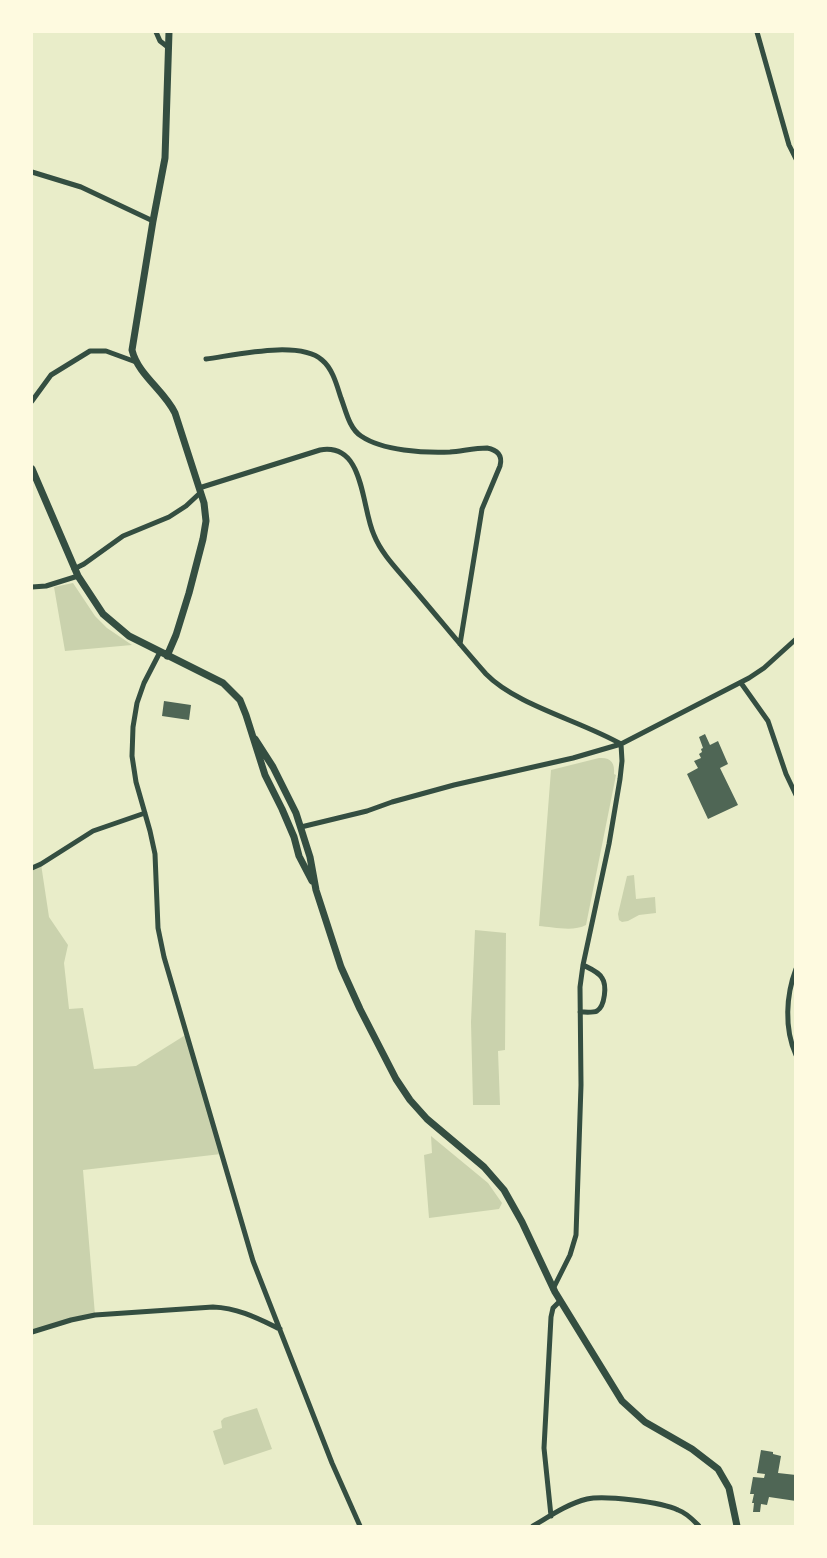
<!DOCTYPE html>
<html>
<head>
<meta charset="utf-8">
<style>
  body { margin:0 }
  #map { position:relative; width:827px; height:1558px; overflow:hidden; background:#e9edc9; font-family:Barlow,sans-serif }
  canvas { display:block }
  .frame { position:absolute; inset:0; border:33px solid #fefae0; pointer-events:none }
</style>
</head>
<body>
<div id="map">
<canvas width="827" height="1558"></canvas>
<div class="frame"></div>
</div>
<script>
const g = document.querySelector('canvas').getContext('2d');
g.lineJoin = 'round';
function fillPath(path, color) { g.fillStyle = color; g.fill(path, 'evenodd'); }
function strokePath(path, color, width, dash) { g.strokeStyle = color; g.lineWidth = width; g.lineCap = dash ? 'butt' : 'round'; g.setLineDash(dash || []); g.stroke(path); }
fillPath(new Path2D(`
  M 73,583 L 95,616 L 107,628 L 132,645 L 65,651 L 54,587 Z
  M 599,758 C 611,757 615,763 614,774 L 616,775 L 586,925 C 574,932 552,927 539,926 L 551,770 Z
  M 41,864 L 49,917 L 68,945 L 64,963 L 69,1009 L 83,1008 L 94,1069 L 136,1066 L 187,1034 L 221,1154 L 83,1170 L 95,1315 L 32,1332 L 32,868 Z
  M 634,875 L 636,899 L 655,897 L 656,913 L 639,915 L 628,921 L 622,922 L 619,920 L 618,914 L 627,876 Z
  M 475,930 L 506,933 L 505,1050 L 498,1051 L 500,1105 L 473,1105 L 471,1022 Z
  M 431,1136 L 488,1183 L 502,1203 L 499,1209 L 429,1218 L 424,1155 L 432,1153 Z
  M 257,1408 L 272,1449 L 224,1465 L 213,1431 L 222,1428 L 221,1421 L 224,1418 Z`), '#cad2ad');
fillPath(new Path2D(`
  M 164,701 L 191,705 L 189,720 L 162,716 Z
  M 705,734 L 710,745 L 718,741 L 728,764 L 720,768 L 738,805 L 708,819 L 687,774 L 698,768 L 694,761 L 701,758 L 699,754 L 702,752 L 701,749 L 703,748 L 699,737 Z
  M 761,1450 L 773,1452 L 773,1454 L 781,1456 L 778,1473 L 796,1475 L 796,1501 L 769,1497 L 767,1505 L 761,1504 L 760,1512 L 753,1512 L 754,1503 L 752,1503 L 754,1494 L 750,1494 L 753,1477 L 764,1478 L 765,1474 L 757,1473 Z`), '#4f6655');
strokePath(new Path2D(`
  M 156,32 L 160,41 L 169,48
  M 757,32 L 789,145 L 796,159
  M 32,172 L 81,187 L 153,221
  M 206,359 C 236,355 299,340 322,360 C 333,369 337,386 341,398 C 346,411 349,428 361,436 C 383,451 424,453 450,452 C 462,451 475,448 487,448 C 497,450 503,455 500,466 L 482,509 L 460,644
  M 32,401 L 51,375 L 90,351 L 106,351 L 136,362
  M 199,488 L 320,450 C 365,442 361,507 374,535 C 382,555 399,571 412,587 C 437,616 461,646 486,674 C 516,705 581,721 621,744
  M 74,569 L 84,564 L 123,536 L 169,517 L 186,506 L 200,493
  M 32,587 L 46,586 L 78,576
  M 160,652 L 144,683 L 137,703 L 133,727 L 132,756 L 136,782 L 150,831 L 155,854 L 158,928 L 164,957 L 253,1261 L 332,1463 L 360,1526
  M 741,683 L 768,721 L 786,774 L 796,795
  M 301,827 L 367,811 L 392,802 L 454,785 L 573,758 L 621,744 L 749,678 L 764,668 L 796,639
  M 32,868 L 41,864 L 93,831 L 145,813
  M 796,969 C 786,995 784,1029 796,1055
  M 580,1012 C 585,1012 593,1013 597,1011 C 605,1006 607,985 602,978 C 599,972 589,968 583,965
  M 553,1289 L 570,1255 L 576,1235 L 581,1085 L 580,987 L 583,965 L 609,844 L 620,779 L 622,761 L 621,744
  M 32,1332 L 71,1320 L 95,1315 L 213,1307 C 238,1308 257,1318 280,1329
  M 551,1516 L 544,1448 L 551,1317 L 553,1308 L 560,1301
  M 533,1526 C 550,1516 567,1504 587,1499 C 604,1495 662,1502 678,1510 C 687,1513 693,1520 699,1526`), '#344e41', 5);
strokePath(new Path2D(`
  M 32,469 L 78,576 L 103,614 L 129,636 L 223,683 L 240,700 L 246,715 L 265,775 L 282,809 L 294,837 L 299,856 L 312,881
  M 167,656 L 176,635 L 189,593 L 203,539 L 206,521 L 204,503 L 175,413 C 164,390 138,375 132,350 L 153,221 L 165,158 L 169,32
  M 255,739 L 273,767 L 296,813 L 310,857 L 316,890 L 341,967 L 360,1009 L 396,1079 L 410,1100 L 427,1119 L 484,1167 L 504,1190 L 522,1222 L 555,1292 L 622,1401 L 645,1422 L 692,1449 L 718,1469 L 729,1488 L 737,1526`), '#344e41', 7);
</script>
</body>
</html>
